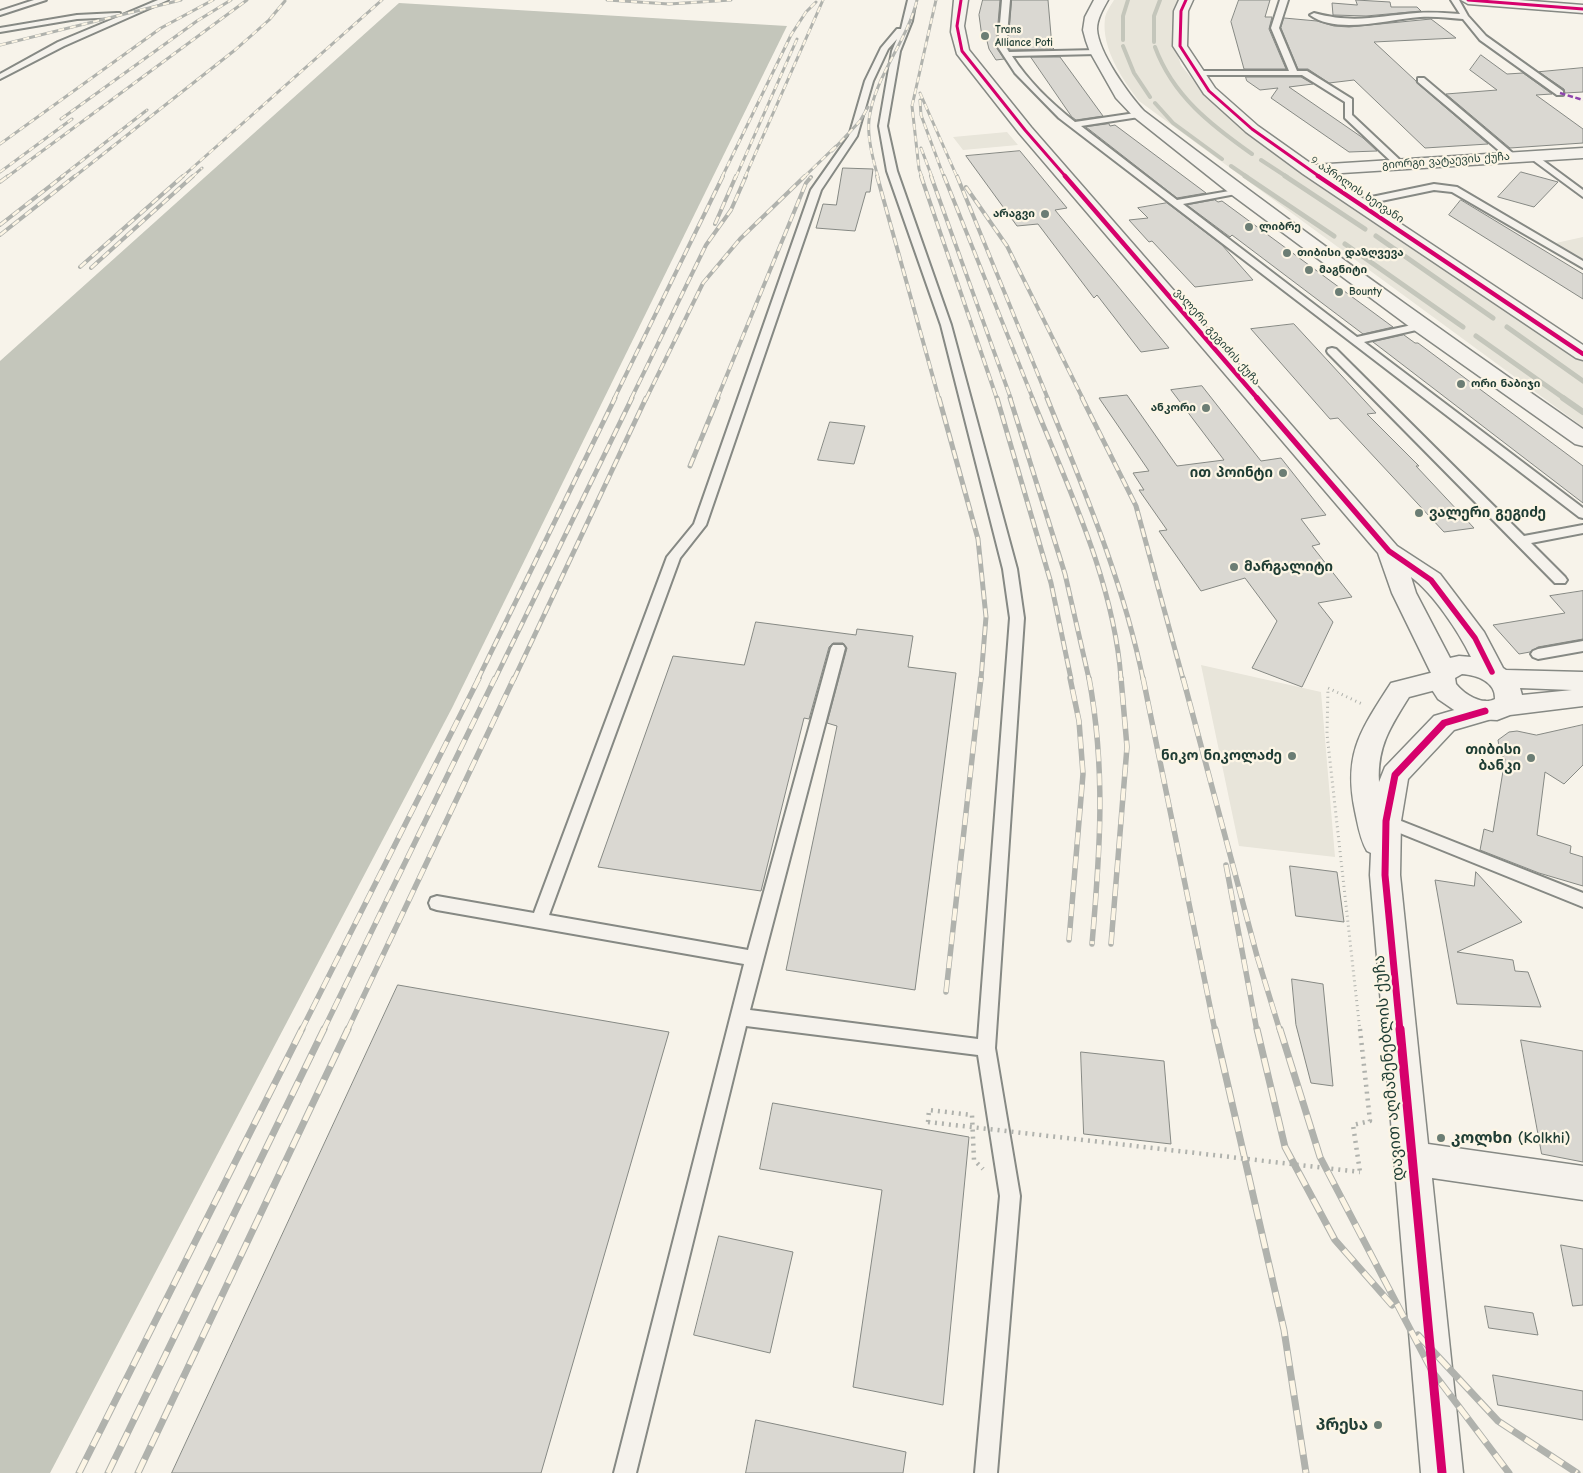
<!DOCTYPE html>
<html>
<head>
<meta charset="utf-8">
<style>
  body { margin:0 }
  canvas { display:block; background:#f7f3ea }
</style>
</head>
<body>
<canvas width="1583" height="1473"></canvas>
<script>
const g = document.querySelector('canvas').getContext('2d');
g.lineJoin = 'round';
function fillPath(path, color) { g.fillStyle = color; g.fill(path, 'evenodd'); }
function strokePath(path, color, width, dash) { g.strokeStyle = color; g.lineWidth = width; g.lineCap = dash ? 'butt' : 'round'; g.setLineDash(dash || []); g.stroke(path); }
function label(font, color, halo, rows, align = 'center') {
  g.font = font + ' "Comic Neue","Noto Sans Georgian",sans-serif'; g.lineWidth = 4.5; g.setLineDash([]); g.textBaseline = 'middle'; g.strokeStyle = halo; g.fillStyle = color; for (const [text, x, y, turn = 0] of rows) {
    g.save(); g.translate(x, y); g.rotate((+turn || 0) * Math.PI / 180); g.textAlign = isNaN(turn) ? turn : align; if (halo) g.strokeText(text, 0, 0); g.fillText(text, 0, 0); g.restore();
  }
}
fillPath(new Path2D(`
  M 1114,0 L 1179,0 L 1175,8 L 1173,42 L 1181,65 L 1201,90 L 1246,128 L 1504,309 L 1583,360 L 1583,427 L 1139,101 C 1122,79 1101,48 1105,18 C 1106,12 1111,5 1114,0 Z
  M 1007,132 L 1018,145 L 963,150 L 953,137 Z
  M 1583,237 L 1583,259 L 1556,243 Z
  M 1201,665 L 1321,692 L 1335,857 L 1239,846 Z`), '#e8e5da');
fillPath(new Path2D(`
  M 399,3 L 787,26 L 452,708 L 50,1473 L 0,1473 L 0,361 Z`), '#c4c6bb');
strokePath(new Path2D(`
  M 1123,40 L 1123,16 L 1128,0
  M 1154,42 L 1154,16 L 1160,0
  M 1123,46 L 1134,73 L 1150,97
  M 1155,47 C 1173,96 1211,125 1252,154
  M 1155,103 L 1173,123 L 1222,159
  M 1261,160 L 1287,177
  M 1231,166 L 1247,177`), '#c4c6bb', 4);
strokePath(new Path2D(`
  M 1245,176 L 1334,236
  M 1285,176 L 1365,229
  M 1376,236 L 1493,318
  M 1345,244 L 1463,327
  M 1507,327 L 1583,381
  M 1476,336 L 1565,399`), '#c4c6bb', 5);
strokePath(new Path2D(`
  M 1563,398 L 1583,412`), '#c4c6bb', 6);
const building = new Path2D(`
  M 983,0 L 1000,0 L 996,47 L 1004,59 L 996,60 L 989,49 L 986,37 L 982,37 L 979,15 Z
  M 1012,0 L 1048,0 L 1052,47 L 1054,49 L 1010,50 L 1008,47 Z
  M 1239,0 L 1270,0 L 1265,17 L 1272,17 L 1269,29 L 1286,69 L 1244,69 L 1231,22 Z
  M 1356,0 L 1390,2 L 1391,7 L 1417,7 L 1421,11 L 1366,16 L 1333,15 L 1332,3 L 1357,5 Z
  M 1284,18 L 1317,21 L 1334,26 L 1349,27 L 1431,19 L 1456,38 L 1374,42 L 1416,81 L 1417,83 L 1488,144 L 1425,148 L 1354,80 L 1329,83 L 1308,69 L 1298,69 L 1281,28 Z
  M 1481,55 L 1507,74 L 1523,73 L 1552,94 L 1536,95 L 1583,129 L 1583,143 L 1510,148 L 1446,94 L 1497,90 L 1470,70 Z
  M 1031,57 L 1060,57 L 1103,116 L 1076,120 L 1072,117 Z
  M 1583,68 L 1583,92 L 1565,93 L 1564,89 L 1539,72 Z
  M 1246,77 L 1301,77 L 1313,84 L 1289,87 L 1363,138 L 1377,151 L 1349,152 L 1271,98 L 1278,88 L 1260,90 L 1247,81 Z
  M 1109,124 L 1110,126 L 1115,125 L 1206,193 L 1177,198 L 1086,127 Z
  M 1020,151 L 1067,208 L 1055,210 L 1169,348 L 1141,352 L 1097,295 L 1094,298 L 1038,224 L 1017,226 L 966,156 Z
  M 843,168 L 873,169 L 870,192 L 866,192 L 855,231 L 816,228 L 823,204 L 836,205 Z
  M 1521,172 L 1558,182 L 1534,207 L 1498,197 Z
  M 1215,200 L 1218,202 L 1222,201 L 1393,327 L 1363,334 L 1232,235 L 1230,237 L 1187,205 Z
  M 1461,200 L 1583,274 L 1583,299 L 1449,215 Z
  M 1167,203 L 1222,245 L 1253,280 L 1195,287 L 1152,241 L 1149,242 L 1129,220 L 1148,218 L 1138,208 Z
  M 1294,324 L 1376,413 L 1367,414 L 1419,466 L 1416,466 L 1474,528 L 1444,532 L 1338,418 L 1330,419 L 1251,329 Z
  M 1404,335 L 1415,343 L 1418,343 L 1583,466 L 1583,503 L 1373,342 Z
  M 1202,386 L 1261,461 L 1281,458 L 1326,515 L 1301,519 L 1320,544 L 1312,546 L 1352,597 L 1318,603 L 1333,622 L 1302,687 L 1252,668 L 1277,621 L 1245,578 L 1201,591 L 1159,531 L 1167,530 L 1139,490 L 1144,490 L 1133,473 L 1149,471 L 1099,398 L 1127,395 L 1177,466 L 1224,460 L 1171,390 Z
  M 830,422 L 865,426 L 854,464 L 818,460 Z
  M 1583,591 L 1583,639 L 1538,647 L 1530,652 L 1519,654 L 1493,625 L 1565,613 L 1550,596 Z
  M 756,622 L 856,635 L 857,629 L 913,636 L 908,667 L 956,673 L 915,990 L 786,970 L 837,726 L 827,723 L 847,648 L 843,643 L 833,643 L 829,647 L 809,719 L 804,718 L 761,891 L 598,867 L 673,656 L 744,665 Z
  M 1583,725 L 1583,765 L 1564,784 L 1545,772 L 1537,835 L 1571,846 L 1570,853 L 1583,857 L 1583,886 L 1539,873 L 1480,850 L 1484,829 L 1493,832 L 1505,759 L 1500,753 L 1498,740 L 1509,732 L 1517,731 L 1536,735 Z
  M 1290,866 L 1337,872 L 1344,922 L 1296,916 Z
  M 1476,872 L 1522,922 L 1457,952 L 1513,960 L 1515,971 L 1528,972 L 1541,1007 L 1457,1004 L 1435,880 L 1474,886 Z
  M 1292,979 L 1323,984 L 1333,1086 L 1311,1083 L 1296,1025 Z
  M 398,985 L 669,1032 L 541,1473 L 172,1473 Z
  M 1521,1040 L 1583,1051 L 1583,1162 L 1542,1154 Z
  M 1081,1052 L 1164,1061 L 1171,1144 L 1084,1134 Z
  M 773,1103 L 969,1137 L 943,1405 L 853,1387 L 882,1190 L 760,1169 Z
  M 719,1236 L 793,1252 L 770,1353 L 694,1335 Z
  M 1561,1245 L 1583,1249 L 1583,1305 L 1573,1306 Z
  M 1485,1306 L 1533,1313 L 1538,1335 L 1489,1328 Z
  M 1493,1375 L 1583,1391 L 1583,1420 L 1498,1405 Z
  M 756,1420 L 906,1452 L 903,1473 L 746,1473 Z`);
fillPath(building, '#dad8d2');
strokePath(building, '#868984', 1);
const service = new Path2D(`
  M 34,0 L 46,0 L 0,15 L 0,11 Z
  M 158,0 L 168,0 L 64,46 L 0,79 L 0,74 L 58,42 L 118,17 L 77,19 L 0,32 L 0,28 L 77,15 L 117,13 L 120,13 L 120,16 Z
  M 908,0 L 916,0 L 912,21 L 900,51 L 887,126 L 897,171 L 951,325 L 1017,569 L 1024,618 L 995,1048 L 1020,1196 L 997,1473 L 975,1473 L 1000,1196 L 978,1055 L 746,1026 L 636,1473 L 614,1473 L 744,964 L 437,910 L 431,908 L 429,903 L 431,898 L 437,896 L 534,913 L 667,557 L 694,524 L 811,190 L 849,136 L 865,81 L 881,48 L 897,29 L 901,29 ZM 897,39 L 892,51 L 879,126 L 887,171 L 941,325 L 1003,569 L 1010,618 L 978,1039 L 750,1010 L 845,648 L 843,645 L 833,645 L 831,648 L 748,950 L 549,915 L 680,558 L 706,525 L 821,190 L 857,136 L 873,81 L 888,49 Z
  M 1002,0 L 1010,0 L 1006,47 L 1009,52 L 1097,50 L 1101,52 L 1097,54 L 1012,56 C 1028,81 1052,104 1075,122 L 1142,112 L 1142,116 L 1139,117 L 1081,126 L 1177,200 L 1241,189 L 1241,193 L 1183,204 L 1357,337 L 1421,323 L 1425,324 L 1426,326 L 1425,328 L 1364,342 L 1583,508 L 1583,518 L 1579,517 L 1059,118 L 1015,73 L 998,47 Z
  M 1280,0 L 1288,0 L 1279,28 L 1297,71 L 1307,71 L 1352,99 L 1352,115 L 1402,162 L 1402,166 L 1396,166 L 1345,118 L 1345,102 L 1302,75 L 1194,75 L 1193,73 L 1197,71 L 1289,71 L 1271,28 Z
  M 1451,0 L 1459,0 L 1468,16 L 1486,36 L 1563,91 L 1563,95 L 1557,95 L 1480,40 L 1463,19 C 1449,18 1434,16 1420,17 C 1390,19 1337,35 1310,15 L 1314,13 C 1354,24 1378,16 1417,13 C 1431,12 1446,13 1460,14 Z
  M 1418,78 L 1424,78 L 1515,155 L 1515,159 L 1509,159 L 1418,82 Z
  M 1533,153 L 1583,190 L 1583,197 L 1530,158 L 1529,156 Z
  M 1434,184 L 1457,187 L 1583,261 L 1583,268 L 1452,192 L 1434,190 L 1357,206 L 1352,203 L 1357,200 Z
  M 1332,348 L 1336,349 L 1524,536 L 1583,525 L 1583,533 L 1531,543 L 1565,577 L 1567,580 L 1565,583 L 1555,583 L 1328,353 L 1327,351 L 1328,349 Z
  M 1583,641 L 1583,651 L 1538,659 L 1533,657 L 1531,654 L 1533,651 L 1538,649 Z
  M 1386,815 L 1583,893 L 1583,907 L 1380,825 L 1378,821 L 1380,817 Z`);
const minor = new Path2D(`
  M 1094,0 L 1108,0 C 1103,9 1097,19 1097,29 C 1098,52 1129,95 1144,111 C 1288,221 1434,326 1583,429 L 1583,446 L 1575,444 L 1414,330 L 1232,195 L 1134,117 L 1116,98 L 1090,52 L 1086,41 L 1083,30 L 1085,17 Z
  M 1179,0 L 1193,0 L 1188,11 L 1187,46 L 1215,88 L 1258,126 L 1313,165 L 1583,148 L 1583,158 L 1326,174 L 1583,345 L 1583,360 L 1576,358 L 1303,174 L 1246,132 L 1204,94 L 1173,46 L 1174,11 Z
  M 1461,0 L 1519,0 L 1583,5 L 1583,13 L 1468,4 Z
  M 1442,670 L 1451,672 L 1455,679 L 1451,686 L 1409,697 C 1391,726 1377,746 1379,782 L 1385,767 L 1434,716 L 1485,701 L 1495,704 L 1499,711 L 1495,718 L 1454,730 L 1408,779 L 1401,821 L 1400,875 L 1428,1144 L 1583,1166 L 1583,1200 L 1432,1178 L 1463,1473 L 1421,1473 L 1370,875 L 1371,853 L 1367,851 C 1360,839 1358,825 1355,811 C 1343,753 1361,730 1391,683 Z`);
const tertiary = new Path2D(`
  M 954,0 L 968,0 L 964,26 L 969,50 L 1031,127 L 1397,546 L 1440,574 L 1484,632 L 1503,668 L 1506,670 L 1583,672 L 1583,706 L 1510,715 L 1497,720 L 1477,719 L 1457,712 L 1438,699 L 1429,685 L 1429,677 L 1431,673 L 1392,593 L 1378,553 L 1019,133 L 957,54 L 951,32 ZM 1411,577 C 1433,593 1459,632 1471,657 L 1459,656 L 1450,658 L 1416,593 ZM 1462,674 C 1477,675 1496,682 1495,699 C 1482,706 1464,694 1456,684 L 1455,678 ZM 1520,688 L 1572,690 L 1522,695 Z`);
strokePath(service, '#868984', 4);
strokePath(minor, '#868984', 3);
strokePath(tertiary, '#868984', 3);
strokePath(new Path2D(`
  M 1360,1031 L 1327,734 L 1328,688 L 1362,704`), '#b0b2ad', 3, [1, 4]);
strokePath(new Path2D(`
  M 1360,1029 L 1370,1121 L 1353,1125 L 1360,1172
  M 928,1122 L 929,1110 L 972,1115 L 974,1160 L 983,1169`), '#b0b2ad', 4.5, [2, 5]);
fillPath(service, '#f5f2ec');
fillPath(minor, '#f5f2ec');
fillPath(tertiary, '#f5f2ec');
const railFar4 = new Path2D(`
  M 607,0 L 669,4 L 731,0
  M 0,45 L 181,0
  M 920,93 L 957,177
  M 920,100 L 921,115 L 944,177
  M 61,119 L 197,21 L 231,0
  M 0,144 L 161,28 L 213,0
  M 921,148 L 932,177
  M 832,151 L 860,121 L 868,107
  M 0,172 L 72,119
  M 7,177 L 247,0
  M 61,177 L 147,110
  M 74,177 L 235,50 L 269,20 L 285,1
  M 182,177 L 382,0
  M 192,177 L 202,168
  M 722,177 L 791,35 L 806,12 L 816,2
  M 736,177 L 797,39
  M 745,177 L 823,0
  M 804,177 L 836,146
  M 878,177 C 873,160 867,138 869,120 C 874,77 907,42 917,0
  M 922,177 L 919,169 L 912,106 L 936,0`);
const railFar3 = new Path2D(`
  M 877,176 L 939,399
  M 921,176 L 997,399
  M 931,176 L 1011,399
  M 944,176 L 1033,399
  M 957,176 L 1048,399
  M 0,182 L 8,176
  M 966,187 L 1007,246 L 1083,399
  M 715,224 L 736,176
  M 0,225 L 63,176
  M 0,235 L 75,176
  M 80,267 L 183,176
  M 91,268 L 193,176
  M 614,399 L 723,176
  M 631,399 L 706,245 L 731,210 L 746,176
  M 646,399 L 703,283 L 740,239 L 805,176
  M 717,399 L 806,183 L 811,177`);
const railFar2 = new Path2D(`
  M 939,398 L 978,539 L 986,617 L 981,679
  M 997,398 L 1051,583 L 1071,679
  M 1010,398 L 1065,574 L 1089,679
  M 1032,398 C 1068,487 1114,582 1121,679
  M 1047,398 C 1084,490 1123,581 1143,679
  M 1082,398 L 1136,506 L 1183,679
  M 690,466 L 718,398
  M 478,679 L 615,398
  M 495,679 L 632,398
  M 514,679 L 646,398`);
const railFar1 = new Path2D(`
  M 1089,678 C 1106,770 1100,852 1092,944
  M 1143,678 L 1215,1031
  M 1183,678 L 1257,956 L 1280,1031
  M 1226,865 L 1257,1031
  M 1069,940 L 1083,774 L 1079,721 L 1070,678
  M 1111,944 L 1127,747 L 1121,678
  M 946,992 L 981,678
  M 301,1031 L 479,678
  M 323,1031 L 495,678
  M 347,1031 L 514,678`);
const rail = new Path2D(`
  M 1215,1029 L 1284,1330 L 1306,1473
  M 1257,1029 L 1285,1147 L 1335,1240 L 1392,1305
  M 1280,1029 L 1320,1157 L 1432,1371 L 1509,1473
  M 1418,1335 L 1498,1421 L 1577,1473
  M 79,1473 L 302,1029
  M 108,1473 L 324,1029
  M 138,1473 L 348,1029`);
strokePath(railFar4, '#b0b2ad', 3);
strokePath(railFar3, '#b0b2ad', 4);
strokePath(railFar2, '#b0b2ad', 5);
strokePath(railFar1, '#b0b2ad', 5.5);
strokePath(rail, '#b0b2ad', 7);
strokePath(railFar4, '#fcf5e5', 2, [6]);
strokePath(railFar3, '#fcf5e5', 2.5, [8]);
strokePath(railFar2, '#fcf5e5', 3, [9]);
strokePath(railFar1, '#fcf5e5', 4, [12]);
strokePath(rail, '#fcf5e5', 5, [15]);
strokePath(new Path2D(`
  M 928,1122 L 1360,1172`), '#b0b2ad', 4.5, [2, 5]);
strokePath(new Path2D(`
  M 1560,93 L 1583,100`), '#8e44ad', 2.5, [5.5, 2.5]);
strokePath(new Path2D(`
  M 961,0 L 957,26 L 962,51 L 1025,130 L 1066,177
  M 1186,0 L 1181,11 L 1180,46 L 1209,91 L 1252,129 L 1320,177
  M 1468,0 L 1583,9`), '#d6006c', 3);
strokePath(new Path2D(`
  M 1065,176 L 1258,399
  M 1318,176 L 1583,354`), '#d6006c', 4.5);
strokePath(new Path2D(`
  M 1257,398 L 1389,551 L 1431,580 L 1475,638 L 1492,672`), '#d6006c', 5.5);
strokePath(new Path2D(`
  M 1400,1031 L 1385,875 L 1386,821 L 1395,775 L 1444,723 L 1485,711`), '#d6006c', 7);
strokePath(new Path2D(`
  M 1400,1029 L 1442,1473`), '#d6006c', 9);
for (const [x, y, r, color] of [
  [985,36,5,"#6b7d74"],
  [1045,214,5,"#6b7d74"],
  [1249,227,5,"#6b7d74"],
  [1287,253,5,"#6b7d74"],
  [1309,270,5,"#6b7d74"],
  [1339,292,5,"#6b7d74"],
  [1461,384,5,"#6b7d74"],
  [1206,408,5,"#6b7d74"],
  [1283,473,5,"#6b7d74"],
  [1419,513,5,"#6b7d74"],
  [1234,567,5,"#6b7d74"],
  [1292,756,5,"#6b7d74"],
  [1531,758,5,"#6b7d74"],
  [1441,1138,5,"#6b7d74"],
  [1378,1425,5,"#6b7d74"]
]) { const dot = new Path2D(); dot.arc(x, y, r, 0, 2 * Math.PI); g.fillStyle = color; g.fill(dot); strokePath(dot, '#fcf5e5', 2); }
label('bold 11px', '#1f3d34', '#fcf5e5', [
  ["Trans",995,30],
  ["Alliance Poti",995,43],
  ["არაგვი",1035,214,"right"],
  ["ლიბრე",1259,227],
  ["თიბისი დაზღვევა",1297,253],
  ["მაგნიტი",1319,270],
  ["Bounty",1349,292],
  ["ორი ნაბიჯი",1471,384],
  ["ანკორი",1196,408,"right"]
], 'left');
label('11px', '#1f3d34', '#fcf5e5', [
  ["გიორგი ვატაევის ქუჩა",1446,161,-4],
  ["9 აპრილის ხეივანი",1357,190,34],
  ["ვალერი გეგიძის ქუჩა",1217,337,49]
]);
label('bold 14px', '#1f3d34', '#fcf5e5', [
  ["ით პოინტი",1273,473],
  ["ვალერი გეგიძე",1429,513,"left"],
  ["მარგალიტი",1244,567,"left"],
  ["თიბისი",1521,750],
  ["ბანკი",1521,766],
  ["ნიკო ნიკოლაძე",1282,756]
], 'right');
label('16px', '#1f3d34', '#fcf5e5', [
  ["დავით აღმაშენებლის ქუჩა",1389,1068,-95]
]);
label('bold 16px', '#1f3d34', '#fcf5e5', [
  ["კოლხი (Kolkhi)",1451,1138],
  ["პრესა",1368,1425,"right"]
], 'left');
</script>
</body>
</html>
